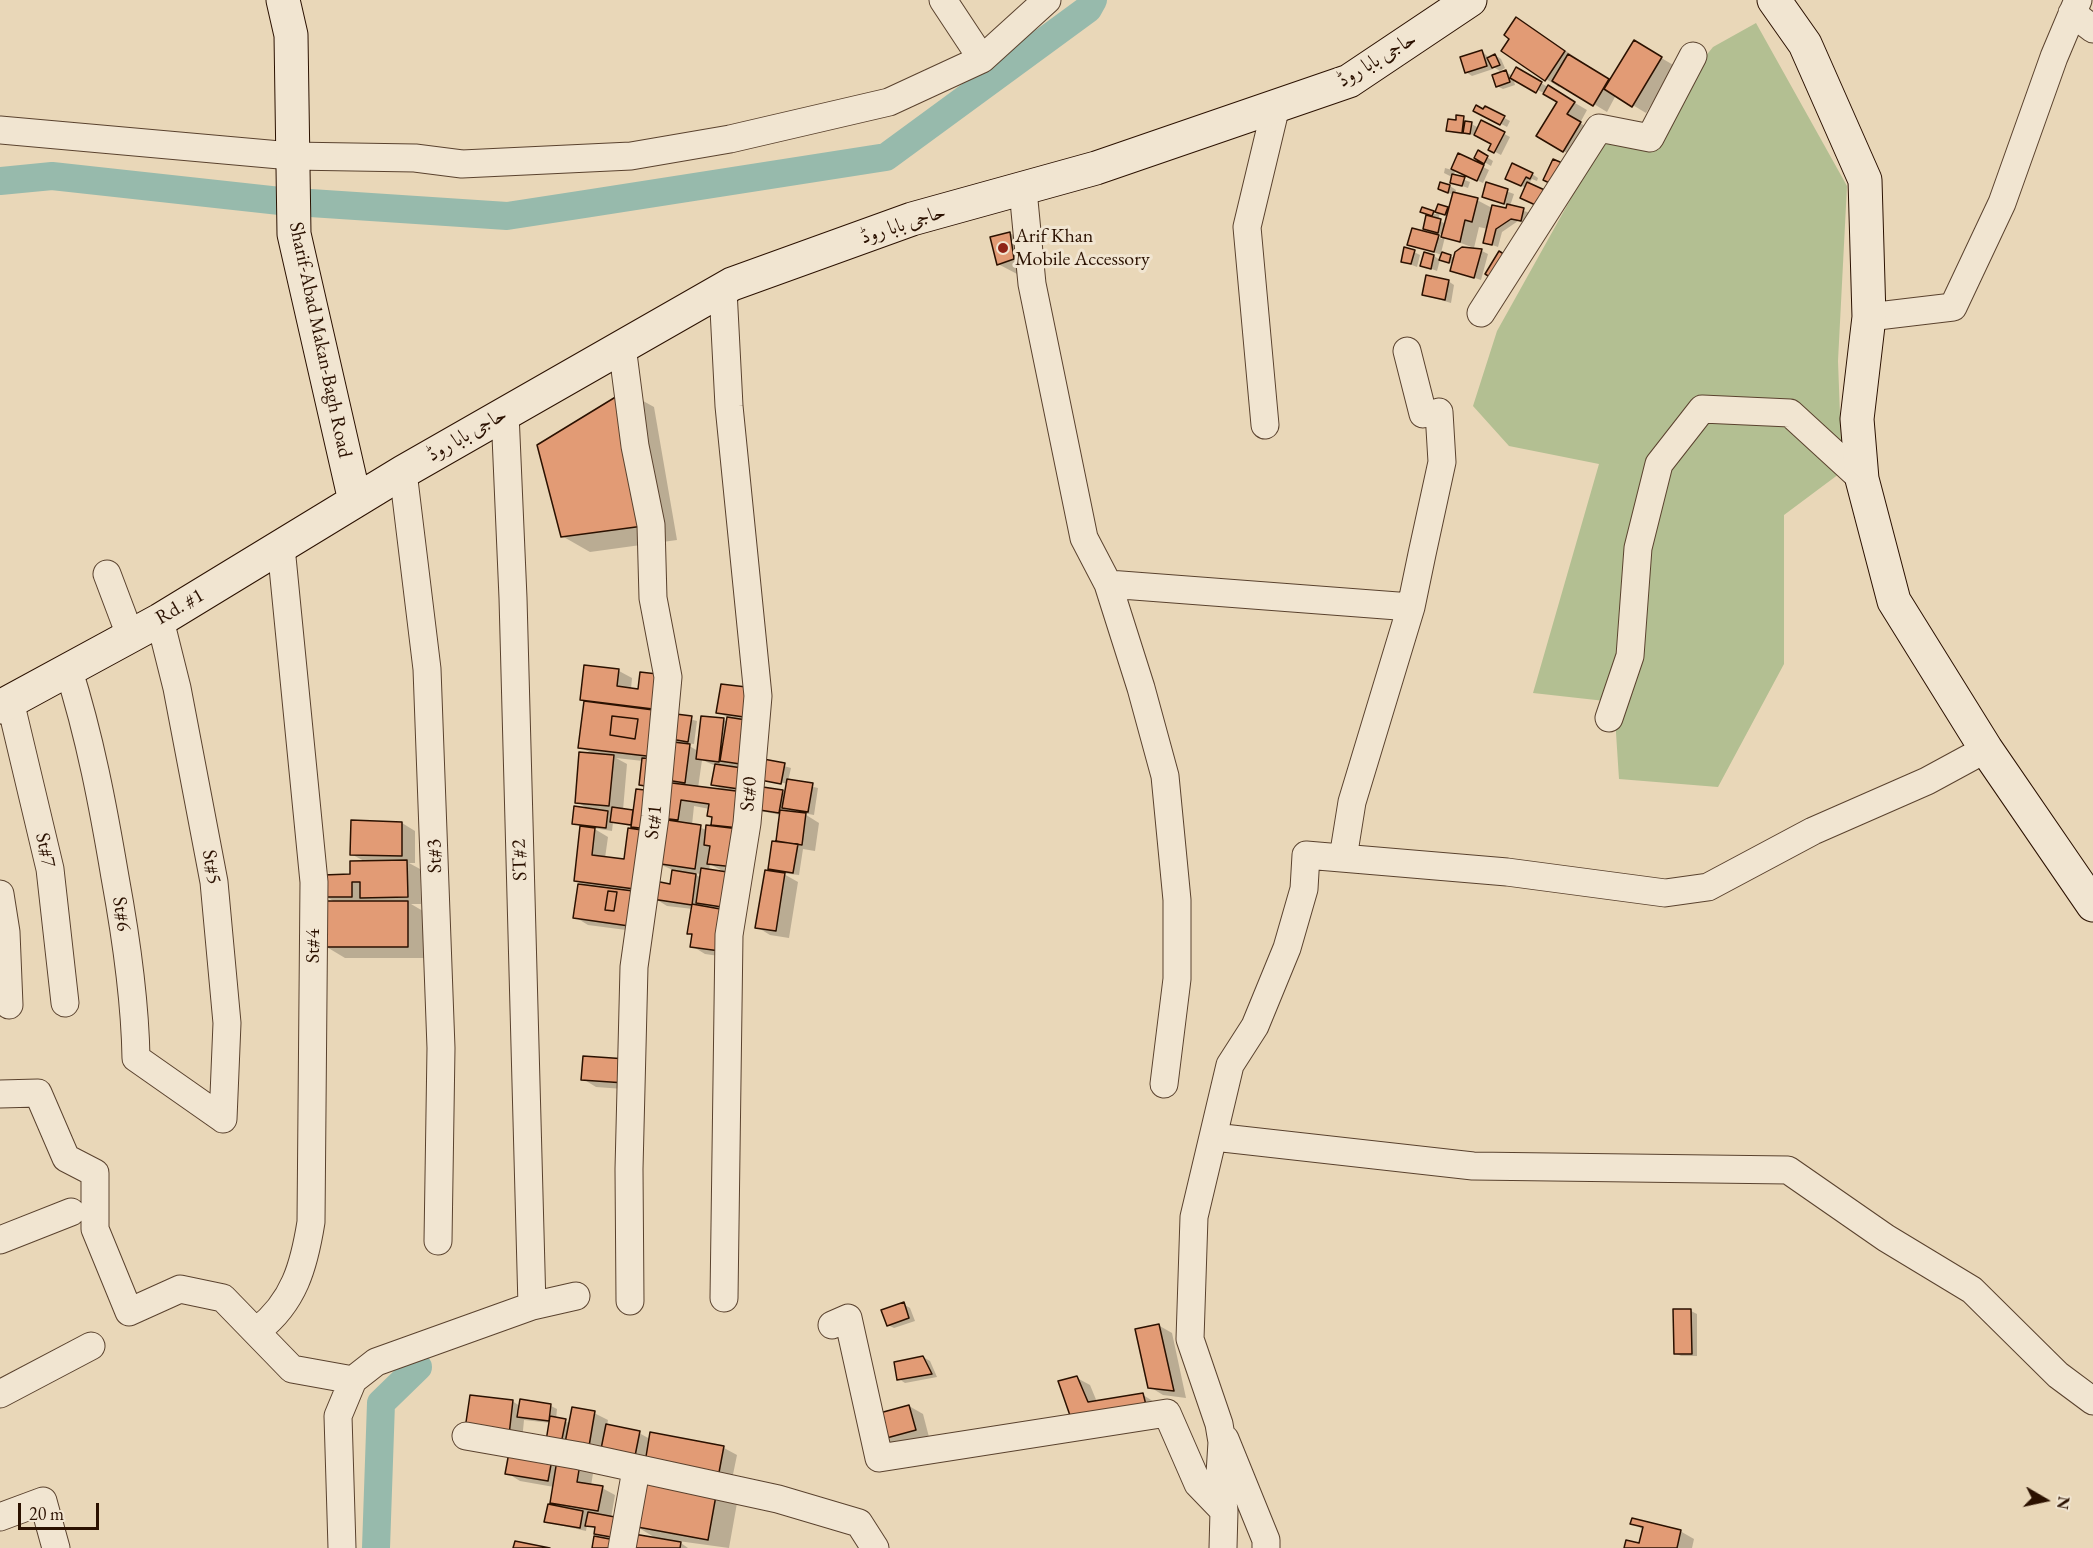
<!DOCTYPE html>
<html>
<head>
<meta charset="utf-8">
<style>
  body { margin:0 }
  #map { position:relative; width:2093px; height:1548px; overflow:hidden; background:#e9d7b8; font-family:"EB Garamond",serif }
  canvas { display:block }
  .north { position:absolute; left:2015px; top:1470px; width:60px; height:60px; -webkit-text-stroke:4px #f1e5d1; paint-order:stroke; rotate:99deg; font-size:16px; font-weight:700; line-height:24px; text-align:center; color:#2b1100 }
  .north::after { content:''; display:block; margin:auto; width:21px; height:27px; background:#2b1100; clip-path:polygon(50% 0,100% 100%,50% 72%,0 100%) }
  .scale { position:absolute; left:18px; top:1503px; width:81px; height:27px; box-sizing:border-box; border:3px solid #2b1100; border-top:0; padding-left:8px; font-size:18px; line-height:21px; white-space:nowrap; color:#2b1100; -webkit-text-stroke:4px #f1e5d1; paint-order:stroke }
</style>
</head>
<body>
<div id="map">
<canvas width="2093" height="1548"></canvas>
<div class="north">N</div>
<div class="scale">20 m</div>
</div>
<script>
const g = document.querySelector('canvas').getContext('2d');
g.lineJoin = 'round';
function fillPath(path, color) { g.fillStyle = color; g.fill(path, 'evenodd'); }
function strokePath(path, color, width, dash) { g.strokeStyle = color; g.lineWidth = width; g.lineCap = dash ? 'butt' : 'round'; g.setLineDash(dash || []); g.stroke(path); }
function label(font, color, halo, rows, align = 'center') {
  g.font = font + ' "EB Garamond",Amiri,serif'; g.lineWidth = 6; g.setLineDash([]); g.textBaseline = 'middle'; g.strokeStyle = halo; g.fillStyle = color; for (const [text, x, y, turn = 0] of rows) {
    g.save(); g.translate(x, y); g.rotate((+turn || 0) * Math.PI / 180); g.textAlign = isNaN(turn) ? turn : align; if (halo) g.strokeText(text, 0, 0); g.fillText(text, 0, 0); g.restore();
  }
}
fillPath(new Path2D(`
  M 1756,23 L 1847,186 L 1838,361 L 1841,442 L 1847,468 L 1784,515 L 1784,664 L 1718,787 L 1619,779 L 1614,702 L 1533,693 L 1599,464 L 1509,446 L 1473,406 L 1497,331 L 1603,141 L 1656,151 L 1696,68 L 1713,47 Z`), '#b3bf92');
fillPath(new Path2D(`
  M 1530,27 L 1611,81 L 1634,42 L 1675,66 L 1646,113 L 1616,95 L 1607,112 L 1561,84 L 1559,87 L 1546,79 Z
  M 1482,51 L 1489,58 L 1495,55 L 1501,59 L 1505,68 L 1500,71 L 1492,66 L 1493,69 L 1472,76 L 1466,72 Z
  M 1517,69 L 1587,110 L 1580,123 L 1593,131 L 1577,159 L 1539,136 L 1559,101 L 1513,77 L 1515,85 L 1503,89 L 1497,86 L 1506,72 L 1513,76 Z
  M 1486,108 L 1510,121 L 1507,127 L 1475,110 L 1484,111 Z
  M 1458,117 L 1479,128 L 1482,122 L 1510,137 L 1501,155 L 1490,149 L 1492,143 L 1476,135 L 1454,133 L 1447,130 L 1457,122 Z
  M 1479,152 L 1493,161 L 1491,166 L 1476,157 Z
  M 1459,155 L 1489,170 L 1483,183 L 1455,170 L 1454,176 L 1470,182 L 1468,188 L 1451,182 L 1452,177 L 1444,173 L 1445,168 L 1452,170 Z
  M 1532,174 L 1538,178 L 1537,181 L 1532,179 L 1526,188 L 1513,182 Z
  M 1487,184 L 1514,194 L 1510,206 L 1530,213 L 1527,224 L 1518,221 L 1502,232 L 1498,247 L 1484,242 L 1488,229 L 1479,227 L 1474,248 L 1445,237 L 1441,253 L 1455,258 L 1462,249 L 1482,251 L 1488,254 L 1481,280 L 1451,270 L 1453,264 L 1447,262 L 1442,255 L 1409,244 L 1438,237 L 1442,239 L 1443,235 L 1424,228 L 1427,215 L 1422,211 L 1436,214 L 1439,206 L 1450,210 L 1454,195 L 1446,192 L 1450,186 L 1456,190 L 1455,194 L 1477,200 L 1492,208 L 1507,210 L 1508,206 L 1484,196 ZM 1440,213 L 1448,216 L 1446,224 L 1438,220 Z
  M 1010,233 L 1030,245 L 1019,275 L 998,264 L 992,238 Z
  M 1414,252 L 1420,255 L 1417,267 L 1402,261 Z
  M 1434,256 L 1440,260 L 1437,271 L 1422,265 Z
  M 1448,281 L 1454,285 L 1451,303 L 1424,295 Z
  M 627,392 L 654,407 L 677,540 L 590,552 L 562,536 Z
  M 619,671 L 632,678 L 631,689 L 674,715 L 697,721 L 694,744 L 684,743 L 698,751 L 724,720 L 727,722 L 728,718 L 718,712 L 755,690 L 762,760 L 791,768 L 788,781 L 818,788 L 814,815 L 803,813 L 819,823 L 815,851 L 803,849 L 799,875 L 782,873 L 798,882 L 789,938 L 770,935 L 757,927 L 779,873 L 770,868 L 784,844 L 777,840 L 781,815 L 760,811 L 733,958 L 705,954 L 692,946 L 694,936 L 689,933 L 693,909 L 667,906 L 654,898 L 649,933 L 588,925 L 575,917 L 585,886 L 575,880 L 582,827 L 573,823 L 590,810 L 577,802 L 593,754 L 580,747 L 585,701 L 582,699 ZM 616,758 L 643,761 L 640,785 L 646,788 L 655,832 L 639,829 L 642,832 L 625,861 L 605,858 L 608,837 L 593,828 L 612,831 L 613,822 L 634,827 L 635,811 L 623,810 L 627,764 ZM 702,760 L 716,766 L 713,785 L 725,791 L 698,788 ZM 761,779 L 789,784 L 786,794 L 782,792 L 752,793 ZM 694,806 L 710,809 L 709,816 L 713,818 L 712,827 L 707,830 L 692,825 ZM 659,864 L 673,870 L 671,885 L 657,883 ZM 710,864 L 726,873 L 709,870 ZM 693,873 L 702,874 L 701,878 Z
  M 352,822 L 402,823 L 415,831 L 415,863 L 409,863 L 420,869 L 421,904 L 411,904 L 428,914 L 428,958 L 345,958 L 325,946 L 335,902 L 325,896 L 366,862 L 351,854 Z
  M 584,1058 L 638,1090 L 596,1087 L 583,1079 Z
  M 903,1304 L 910,1308 L 915,1321 L 894,1328 L 888,1325 Z
  M 1691,1311 L 1697,1314 L 1697,1356 L 1681,1356 L 1675,1353 Z
  M 1158,1325 L 1172,1333 L 1186,1398 L 1163,1395 L 1150,1387 Z
  M 923,1357 L 930,1361 L 937,1377 L 905,1383 L 899,1379 Z
  M 1077,1378 L 1090,1385 L 1097,1402 L 1143,1395 L 1156,1403 L 1089,1434 Z
  M 512,1401 L 520,1406 L 521,1401 L 551,1406 L 557,1409 L 556,1419 L 570,1423 L 594,1413 L 608,1420 L 607,1426 L 639,1433 L 650,1439 L 652,1434 L 724,1448 L 737,1455 L 730,1489 L 566,1447 L 551,1423 L 524,1420 L 522,1441 L 480,1436 Z
  M 909,1406 L 923,1414 L 929,1437 L 897,1446 L 884,1438 Z
  M 512,1448 L 594,1467 L 591,1486 L 602,1488 L 615,1495 L 611,1518 L 617,1542 L 659,1540 L 634,1525 L 643,1478 L 737,1503 L 729,1548 L 678,1541 L 688,1548 L 593,1548 L 605,1539 L 595,1534 L 596,1529 L 587,1525 L 586,1531 L 546,1522 L 561,1508 L 551,1502 L 554,1487 L 520,1481 L 507,1473 Z
  M 1632,1523 L 1680,1531 L 1694,1539 L 1692,1548 L 1626,1548 L 1640,1545 L 1644,1530 Z`), '#0003');
strokePath(new Path2D(`
  M 0,181 L 52,176 L 280,201 L 507,216 L 585,204 L 886,157 L 1088,9 L 1093,0
  M 376,1548 L 381,1403 L 418,1367`), '#97baac', 28);
const building = new Path2D(`
  M 1516,17 L 1565,51 L 1545,81 L 1501,51 L 1509,39 L 1504,35 Z
  M 1634,40 L 1662,57 L 1632,107 L 1604,89 Z
  M 1482,50 L 1487,66 L 1465,73 L 1460,57 Z
  M 1495,54 L 1500,65 L 1492,68 L 1487,58 Z
  M 1568,54 L 1609,79 L 1593,106 L 1552,81 Z
  M 1516,67 L 1542,82 L 1536,93 L 1510,78 Z
  M 1506,70 L 1510,82 L 1496,87 L 1492,75 Z
  M 1548,85 L 1575,102 L 1567,114 L 1581,122 L 1563,152 L 1536,136 L 1557,102 L 1543,94 Z
  M 1476,105 L 1483,109 L 1485,106 L 1505,116 L 1500,125 L 1473,111 Z
  M 1456,115 L 1464,116 L 1462,133 L 1446,131 L 1448,119 L 1456,120 Z
  M 1481,120 L 1505,132 L 1494,153 L 1488,150 L 1491,144 L 1474,135 Z
  M 1465,121 L 1472,122 L 1470,134 L 1463,133 Z
  M 1478,150 L 1488,156 L 1484,164 L 1474,158 Z
  M 1458,153 L 1484,165 L 1477,181 L 1451,169 Z
  M 1553,159 L 1567,165 L 1556,186 L 1543,180 Z
  M 1512,163 L 1533,173 L 1530,179 L 1526,177 L 1521,186 L 1505,179 Z
  M 1452,174 L 1465,177 L 1462,186 L 1450,183 Z
  M 1440,182 L 1450,185 L 1448,193 L 1438,189 Z
  M 1486,182 L 1508,189 L 1504,204 L 1482,197 Z
  M 1527,182 L 1549,192 L 1542,208 L 1520,198 Z
  M 1453,192 L 1478,198 L 1472,222 L 1465,220 L 1460,242 L 1441,237 Z
  M 1438,204 L 1448,207 L 1445,215 L 1435,212 Z
  M 1507,204 L 1524,208 L 1521,221 L 1511,219 L 1496,229 L 1492,245 L 1483,243 L 1492,205 L 1506,208 Z
  M 1422,207 L 1434,211 L 1432,216 L 1420,212 Z
  M 1426,215 L 1441,219 L 1438,233 L 1423,229 Z
  M 1412,228 L 1439,235 L 1434,252 L 1407,245 Z
  M 1010,232 L 1014,259 L 997,265 L 990,237 Z
  M 1404,247 L 1415,250 L 1411,264 L 1401,262 Z
  M 1462,247 L 1482,249 L 1474,278 L 1450,271 L 1455,252 Z
  M 1499,251 L 1507,256 L 1493,279 L 1485,274 Z
  M 1424,252 L 1434,255 L 1431,269 L 1420,266 Z
  M 1442,252 L 1451,255 L 1449,263 L 1439,260 Z
  M 1426,275 L 1449,280 L 1445,300 L 1422,295 Z
  M 627,390 L 651,525 L 561,537 L 537,445 Z
  M 584,665 L 619,669 L 617,686 L 638,689 L 640,672 L 666,675 L 661,710 L 580,700 Z
  M 721,684 L 755,688 L 751,718 L 716,713 Z
  M 584,701 L 661,711 L 655,757 L 578,748 ZM 612,716 L 638,719 L 635,739 L 610,735 Z
  M 668,713 L 692,716 L 688,742 L 665,738 Z
  M 612,716 L 638,719 L 635,739 L 610,735 Z
  M 701,716 L 724,718 L 719,762 L 696,759 Z
  M 727,717 L 753,721 L 747,765 L 720,761 Z
  M 665,741 L 690,744 L 685,783 L 660,779 Z
  M 579,752 L 614,755 L 609,806 L 575,803 Z
  M 642,758 L 656,759 L 652,787 L 639,785 Z
  M 758,758 L 785,763 L 781,784 L 755,779 Z
  M 715,764 L 749,769 L 746,790 L 711,785 Z
  M 787,779 L 813,783 L 808,812 L 782,808 Z
  M 664,782 L 744,792 L 739,828 L 711,825 L 712,817 L 707,816 L 709,804 L 681,800 L 678,820 L 660,818 Z
  M 756,786 L 783,790 L 779,813 L 753,809 Z
  M 636,789 L 654,791 L 649,829 L 631,827 Z
  M 574,806 L 608,811 L 606,828 L 572,824 Z
  M 612,807 L 633,810 L 631,825 L 610,822 Z
  M 780,810 L 806,813 L 802,845 L 776,841 Z
  M 661,819 L 701,825 L 695,869 L 654,863 Z
  M 351,820 L 402,822 L 402,856 L 350,855 Z
  M 706,825 L 739,829 L 734,867 L 707,864 L 710,846 L 704,845 Z
  M 580,826 L 595,828 L 592,855 L 624,859 L 628,828 L 649,831 L 642,890 L 574,881 Z
  M 772,841 L 798,844 L 793,873 L 768,869 Z
  M 407,860 L 408,897 L 360,898 L 360,882 L 352,882 L 352,897 L 324,897 L 323,875 L 350,874 L 350,861 Z
  M 701,868 L 734,873 L 728,908 L 696,903 Z
  M 672,870 L 696,874 L 692,905 L 652,899 L 655,881 L 670,884 Z
  M 765,870 L 785,873 L 776,931 L 755,928 Z
  M 578,884 L 641,892 L 636,927 L 573,918 ZM 608,891 L 617,892 L 614,911 L 605,910 Z
  M 608,891 L 617,892 L 614,911 L 605,910 Z
  M 324,901 L 408,901 L 408,947 L 324,947 Z
  M 692,904 L 726,910 L 720,951 L 690,947 L 692,934 L 687,934 Z
  M 583,1056 L 627,1059 L 625,1083 L 581,1080 Z
  M 904,1302 L 909,1318 L 887,1326 L 881,1310 Z
  M 1673,1309 L 1691,1309 L 1692,1354 L 1674,1354 Z
  M 1159,1324 L 1174,1391 L 1148,1388 L 1135,1329 Z
  M 923,1356 L 932,1374 L 897,1380 L 894,1362 Z
  M 1077,1376 L 1088,1402 L 1143,1393 L 1148,1413 L 1074,1427 L 1058,1381 Z
  M 470,1395 L 513,1400 L 509,1435 L 465,1429 Z
  M 520,1399 L 551,1404 L 549,1421 L 517,1417 Z
  M 909,1405 L 916,1430 L 883,1439 L 876,1414 Z
  M 572,1407 L 595,1411 L 588,1452 L 564,1448 Z
  M 550,1416 L 566,1419 L 561,1444 L 546,1441 Z
  M 606,1424 L 640,1431 L 633,1466 L 599,1459 Z
  M 650,1432 L 724,1446 L 717,1483 L 644,1469 Z
  M 510,1447 L 553,1454 L 548,1481 L 505,1474 Z
  M 558,1454 L 581,1458 L 577,1482 L 603,1486 L 598,1511 L 550,1503 Z
  M 642,1476 L 717,1490 L 708,1540 L 632,1526 Z
  M 548,1504 L 583,1511 L 580,1528 L 544,1522 Z
  M 588,1512 L 615,1517 L 611,1537 L 594,1534 L 595,1527 L 585,1526 Z
  M 1632,1518 L 1681,1530 L 1677,1548 L 1624,1548 L 1626,1540 L 1639,1543 L 1643,1527 L 1630,1524 Z
  M 628,1533 L 681,1542 L 680,1548 L 626,1548 Z
  M 594,1536 L 620,1541 L 619,1548 L 592,1548 Z
  M 515,1541 L 550,1548 L 513,1548 Z`);
fillPath(building, '#e29b75');
strokePath(building, '#2b1100', 1.5);
const street = new Path2D(`
  M 943,0 L 982,59
  M 2072,13 L 2093,29
  M 0,130 L 291,156 L 415,158 L 462,164 L 631,156 L 730,139 L 889,102 L 982,59 L 1047,0
  M 1023,190 L 1032,284 L 1084,538 L 1108,584 L 1141,688 L 1165,776 L 1177,900 L 1177,979 L 1164,1084
  M 723,290 L 729,406 L 758,696 L 747,823 L 729,935 L 724,1298
  M 1481,313 L 1599,128 L 1650,138 L 1693,56
  M 1869,317 L 1953,307 L 2002,203 L 2054,57 L 2078,0
  M 622,346 L 635,446 L 651,525 L 653,598 L 668,677 L 655,817 L 634,967 L 629,1169 L 630,1301
  M 1407,351 L 1423,414
  M 505,413 L 513,598 L 532,1306
  M 1265,425 L 1247,227 L 1276,106
  M 403,472 L 427,669 L 441,1048 L 438,1241
  M 107,574 L 130,635
  M 1108,584 L 1411,607
  M 160,620 L 177,688 L 214,882 L 227,1023 L 223,1119
  M 68,668 C 90,737 103,806 115,877 C 126,937 135,997 136,1058 L 223,1119
  M 10,701 L 50,869 L 65,1003
  M 1609,718 L 1630,656 L 1638,548 L 1659,464 L 1702,409 L 1790,413 L 1862,479
  M 1343,858 L 1352,802 L 1411,607 L 1422,554 L 1442,462 L 1439,412
  M 0,894 L 6,932 L 9,1005
  M 0,1094 L 38,1093 L 66,1158 L 95,1173 L 95,1229 L 129,1312 L 180,1289 L 223,1298 L 292,1369 L 353,1380
  M 1214,1137 L 1473,1166 L 1788,1170 L 1886,1238 L 1972,1290 L 2058,1375 L 2093,1401
  M 0,1240 L 71,1212
  M 832,1325 L 848,1318 L 879,1458 L 1167,1413 L 1198,1484 L 1224,1511
  M 258,1330 C 294,1302 304,1266 311,1222 L 314,882 L 281,547
  M 0,1394 L 91,1346
  M 466,1436 L 580,1456 L 778,1499 L 859,1523 L 875,1548
  M 1225,1439 L 1266,1540 L 1266,1548
  M 0,1517 L 43,1501 L 56,1548
  M 342,1548 L 338,1416 L 353,1380 L 376,1362 L 532,1306 L 576,1296
  M 622,1548 L 636,1470
  M 1223,1548 L 1224,1511 L 1220,1474 L 1222,1442 L 1219,1424 L 1190,1339 L 1194,1217 L 1230,1065 L 1255,1026 L 1287,948 L 1304,889 L 1306,855 L 1507,872 L 1665,893 L 1708,887 L 1813,831 L 1927,781 L 1986,749`);
const secondary = new Path2D(`
  M 283,0 L 291,35 L 294,234 L 355,501
  M 1774,0 L 1805,44 L 1865,180 L 1869,317 L 1857,419 L 1862,479 L 1894,601 L 1986,749 L 2093,905
  M 0,707 L 160,620 L 403,472 L 732,284 L 912,219 L 1096,168 L 1349,81 L 1470,0`);
strokePath(street, '#5a422e', 29);
strokePath(secondary, '#2b1100', 35);
strokePath(street, '#f1e5d1', 27);
strokePath(secondary, '#f1e5d1', 33);
for (const [x, y, r, color] of [
  [1003,248,6,"#8f2418"]
]) { const dot = new Path2D(); dot.arc(x, y, r, 0, 2 * Math.PI); g.fillStyle = color; g.fill(dot); strokePath(dot, '#f1e5d1', 2); }
label('20px', '#2b1100', '#f1e5d1', [
  ["حاجی بابا روڈ",1377,60,-31],
  ["حاجی بابا روڈ",903,225,-18],
  ["Sharif-Abad Makan-Bagh Road",320,340,78],
  ["حاجی بابا روڈ",467,435,-30],
  ["Rd. #1",180,607,-30],
  ["St#0",749,794,-85],
  ["St#1",654,822,-84],
  ["St#7",45,850,78],
  ["St#3",435,856,-92],
  ["ST#2",520,860,-92],
  ["St#5",211,867,80],
  ["St#6",121,914,81],
  ["St#4",314,946,-90]
]);
label('20px', '#2b1100', '#f1e5d1', [
  ["Arif Khan",1015,237],
  ["Mobile Accessory",1015,260]
], 'left');
</script>
</body>
</html>
